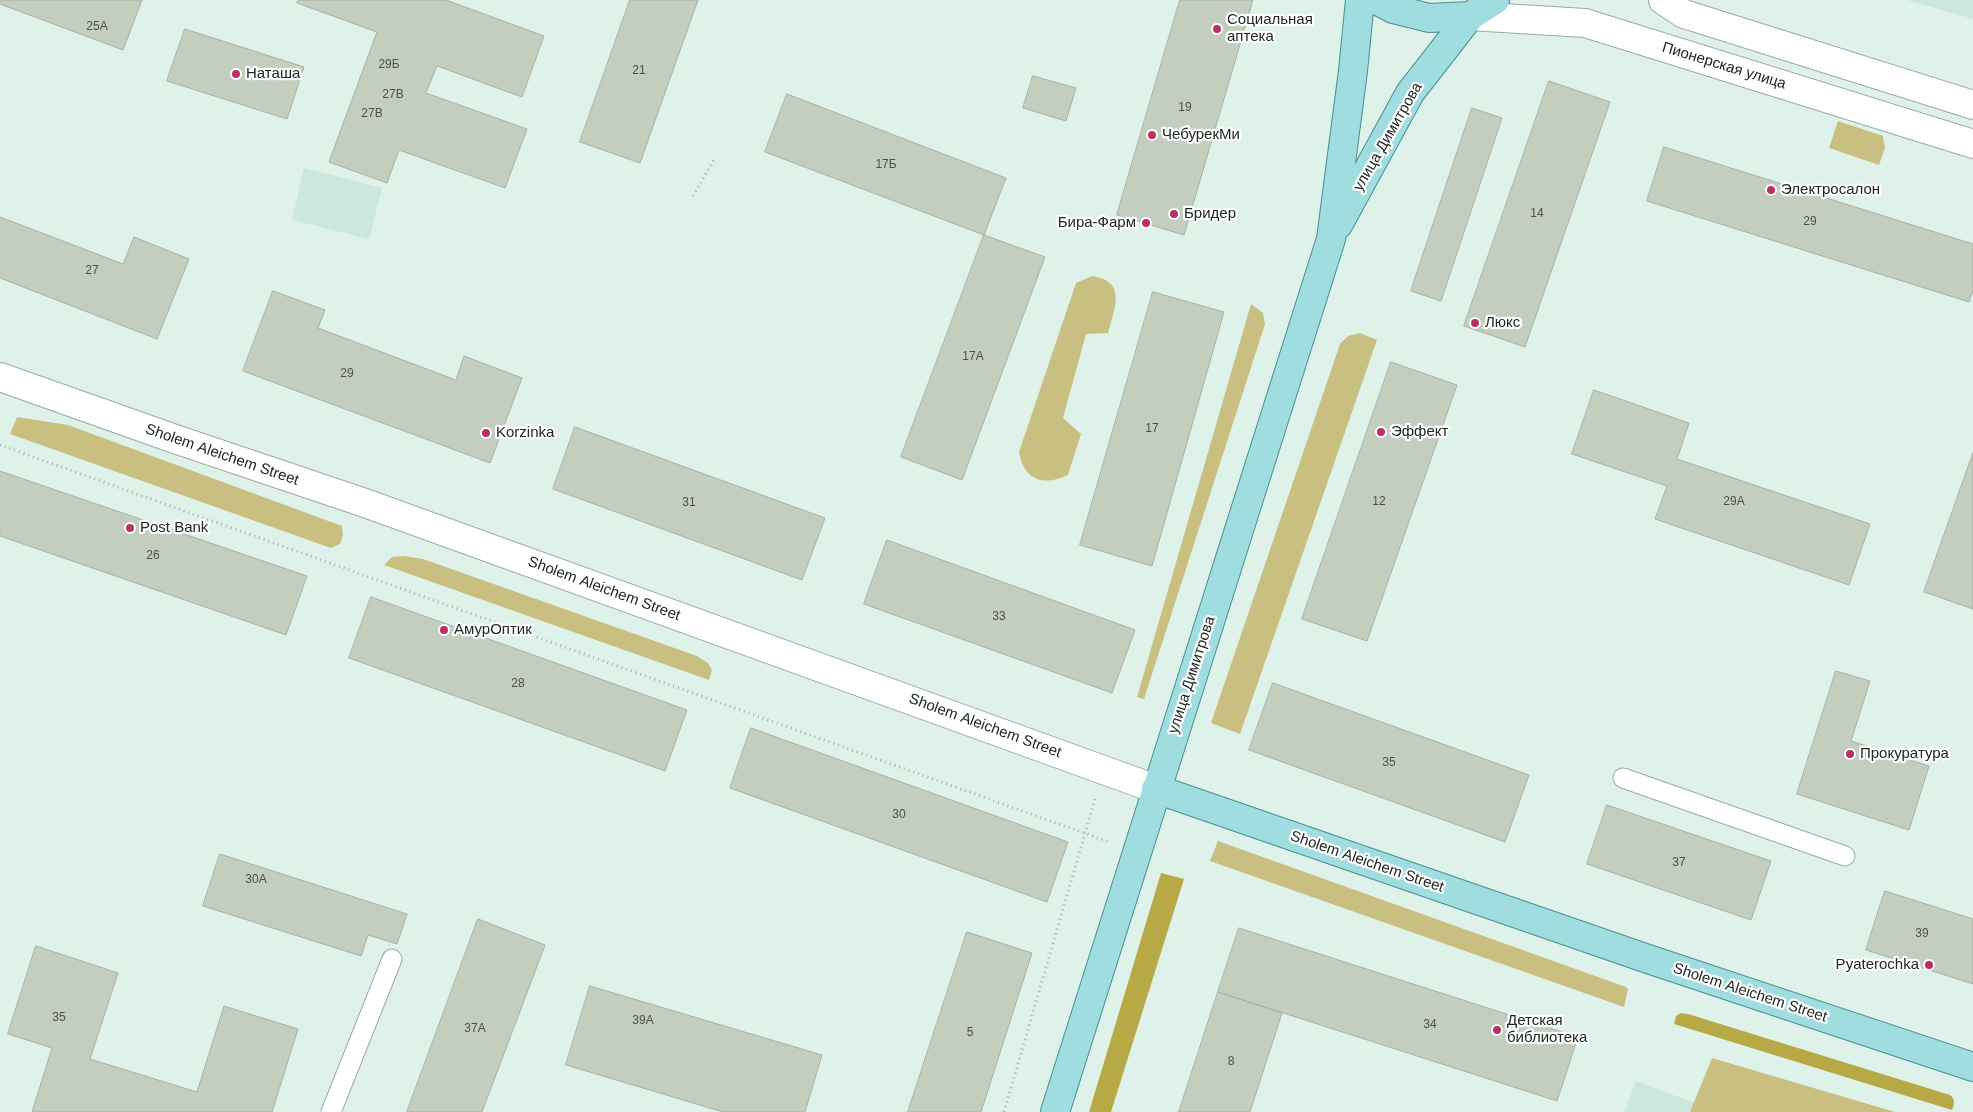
<!DOCTYPE html>
<html>
<head>
<meta charset="utf-8">
<style>
  body { margin:0 }
  canvas { display:block; background:#dff2ea }
</style>
</head>
<body>
<canvas width="1973" height="1112"></canvas>
<script>
const g = document.querySelector('canvas').getContext('2d');
g.lineJoin = 'round';
function fillPath(path, color) { g.fillStyle = color; g.fill(path, 'evenodd'); }
function strokePath(path, color, width, dash) { g.strokeStyle = color; g.lineWidth = width; g.lineCap = dash ? 'butt' : 'round'; g.setLineDash(dash || []); g.stroke(path); }
function label(font, color, halo, rows, align = 'center') {
  g.font = font + ' Arial,sans-serif'; g.lineWidth = 4.5; g.setLineDash([]); g.textBaseline = 'middle'; g.strokeStyle = halo; g.fillStyle = color; for (const [text, x, y, turn = 0] of rows) {
    g.save(); g.translate(x, y); g.rotate((+turn || 0) * Math.PI / 180); g.textAlign = isNaN(turn) ? turn : align; if (halo) g.strokeText(text, 0, 0); g.fillText(text, 0, 0); g.restore();
  }
}
fillPath(new Path2D(`
  M 1907,0 L 1973,0 L 1973,19 Z
  M 304,168 L 382,188 L 369,239 L 292,220 Z
  M 1636,1081 L 1719,1112 L 1624,1112 Z`), '#cce8dc');
fillPath(new Path2D(`
  M 1838,121 L 1883,136 L 1885,148 L 1879,165 L 1829,148 Z
  M 1092,276 C 1127,281 1115,308 1108,333 L 1086,334 L 1063,418 L 1081,434 L 1068,475 C 1043,487 1024,480 1019,452 L 1076,283 Z
  M 1251,304 L 1263,313 L 1265,324 L 1144,699 L 1137,697 Z
  M 1360,333 L 1377,340 L 1240,734 L 1211,723 L 1340,344 L 1348,336 Z
  M 17,417 L 68,425 L 342,526 L 343,535 L 340,544 L 331,548 L 10,434 Z
  M 404,556 L 423,559 L 697,656 L 708,663 L 712,670 L 709,680 L 384,565 L 392,557 Z
  M 1218,841 L 1626,987 L 1628,989 L 1624,1007 L 1210,861 Z
  M 1712,1058 L 1895,1112 L 1690,1112 Z`), '#c8bf80');
fillPath(new Path2D(`
  M 1161,873 L 1184,879 L 1111,1112 L 1089,1112 Z
  M 1681,1013 L 1688,1014 L 1950,1095 C 1956,1100 1954,1104 1952,1110 L 1674,1024 L 1676,1016 Z`), '#b7a946');
const building = new Path2D(`
  M 0,0 L 142,0 L 123,50 L 0,4 Z
  M 299,0 L 446,0 L 544,36 L 522,97 L 437,66 L 426,93 L 527,129 L 505,188 L 399,150 L 387,183 L 329,162 L 377,32 L 297,3 Z
  M 630,0 L 698,0 L 640,163 L 580,142 Z
  M 1180,0 L 1253,0 L 1184,235 L 1117,215 Z
  M 185,29 L 304,67 L 287,119 L 167,81 Z
  M 1033,76 L 1076,88 L 1066,121 L 1023,108 Z
  M 1549,81 L 1610,102 L 1525,347 L 1464,326 Z
  M 787,94 L 1006,178 L 984,235 L 765,152 Z
  M 1472,108 L 1502,118 L 1441,301 L 1411,291 Z
  M 1664,147 L 1973,244 L 1973,291 L 1969,302 L 1647,201 Z
  M 0,217 L 123,264 L 134,237 L 189,259 L 157,339 L 0,278 Z
  M 984,235 L 1045,257 L 962,480 L 901,457 Z
  M 273,291 L 325,310 L 318,328 L 456,380 L 464,356 L 522,378 L 490,463 L 243,371 Z
  M 1153,292 L 1224,312 L 1152,566 L 1080,545 Z
  M 1391,362 L 1457,385 L 1367,641 L 1302,619 Z
  M 1594,390 L 1689,423 L 1677,459 L 1870,524 L 1849,585 L 1655,519 L 1667,486 L 1572,454 Z
  M 575,427 L 825,518 L 802,580 L 553,489 Z
  M 1973,453 L 1973,609 L 1924,592 Z
  M 0,471 L 307,576 L 286,635 L 0,536 Z
  M 887,540 L 1135,630 L 1112,693 L 864,604 Z
  M 371,597 L 687,710 L 665,771 L 349,658 Z
  M 1836,671 L 1870,681 L 1851,741 L 1929,766 L 1909,830 L 1797,794 Z
  M 1273,683 L 1529,775 L 1505,842 L 1249,750 Z
  M 751,728 L 1068,842 L 1047,902 L 730,788 Z
  M 1607,805 L 1771,861 L 1751,920 L 1587,864 Z
  M 220,854 L 407,914 L 397,944 L 368,935 L 361,956 L 203,906 Z
  M 1885,891 L 1973,919 L 1973,984 L 1866,950 Z
  M 478,919 L 545,945 L 482,1112 L 407,1112 Z
  M 1239,928 L 1578,1037 L 1557,1101 L 1218,992 Z
  M 967,932 L 1032,953 L 981,1112 L 908,1112 Z
  M 36,946 L 118,973 L 90,1059 L 197,1092 L 224,1006 L 298,1029 L 272,1112 L 32,1112 L 52,1048 L 8,1034 Z
  M 590,986 L 822,1055 L 805,1112 L 723,1112 L 566,1065 Z
  M 1218,992 L 1282,1013 L 1250,1112 L 1179,1112 Z`);
fillPath(building, '#c4cebe');
strokePath(building, '#a7b1a2', 1);
const service = new Path2D(`
  M 1623,778 L 1845,856
  M 331,1112 L 392,959`);
const secondary = new Path2D(`
  M 1663,0 L 1684,14 L 1973,105
  M 1470,16 L 1585,23 L 1973,144
  M 0,377 L 175,439 L 365,503 L 1156,789`);
const primary = new Path2D(`
  M 1376,0 L 1393,9 L 1429,18 L 1470,16 L 1495,0
  M 1338,225 L 1410,93 L 1470,16
  M 1156,789 L 1648,959 L 1973,1067
  M 1055,1112 L 1331,239 L 1353,71 L 1360,0`);
strokePath(service, '#9aaca4', 21);
strokePath(secondary, '#9aaca4', 30);
strokePath(primary, '#498e91', 30);
strokePath(new Path2D(`
  M 693,196 L 714,160
  M 0,445 L 1109,842
  M 1004,1112 L 1095,799`), '#a1b1aa', 3, [1, 4]);
strokePath(service, '#fff', 19);
strokePath(secondary, '#fff', 28);
strokePath(primary, '#9fdde0', 28);
for (const [x, y, r, color] of [
  [1217,29,5,"#bb2f67"],
  [236,74,5,"#bb2f67"],
  [1152,135,5,"#bb2f67"],
  [1771,190,5,"#bb2f67"],
  [1174,214,5,"#bb2f67"],
  [1146,223,5,"#bb2f67"],
  [1475,323,5,"#bb2f67"],
  [1381,432,5,"#bb2f67"],
  [486,433,5,"#bb2f67"],
  [130,528,5,"#bb2f67"],
  [444,630,5,"#bb2f67"],
  [1850,754,5,"#bb2f67"],
  [1929,965,5,"#bb2f67"],
  [1497,1030,5,"#bb2f67"]
]) { const dot = new Path2D(); dot.arc(x, y, r, 0, 2 * Math.PI); g.fillStyle = color; g.fill(dot); strokePath(dot, '#fff', 2); }
label('12px', '#49514a', null, [
  ["25А",97,27],
  ["29Б",389,65],
  ["21",639,71],
  ["27В",393,95],
  ["19",1185,108],
  ["27В",372,114],
  ["17Б",886,165],
  ["14",1537,214],
  ["29",1810,222],
  ["27",92,271],
  ["17А",973,357],
  ["29",347,374],
  ["17",1152,429],
  ["12",1379,502],
  ["29А",1734,502],
  ["31",689,503],
  ["26",153,556],
  ["33",999,617],
  ["28",518,684],
  ["35",1389,763],
  ["30",899,815],
  ["37",1679,863],
  ["30А",256,880],
  ["39",1922,934],
  ["35",59,1018],
  ["39А",643,1021],
  ["34",1430,1025],
  ["37А",475,1029],
  ["5",970,1033],
  ["8",1231,1062]
]);
label('15px', '#202724', '#fff', [
  ["Социальная",1227,20],
  ["аптека",1227,37],
  ["Наташа",246,74],
  ["ЧебурекМи",1162,135],
  ["Электросалон",1781,190],
  ["Бридер",1184,214],
  ["Бира-Фарм",1136,223,"right"],
  ["Люкс",1485,323],
  ["Эффект",1391,432],
  ["Korzinka",496,433],
  ["Post Bank",140,528],
  ["АмурОптик",454,630],
  ["Прокуратура",1860,754],
  ["Pyaterochka",1919,965,"right"],
  ["Детская",1507,1021],
  ["библиотека",1507,1038]
], 'left');
label('15px', '#202724', '#fff', [
  ["Пионерская улица",1724,66,17],
  ["улица Димитрова",1388,137,-60],
  ["Sholem Aleichem Street",222,455,19],
  ["Sholem Aleichem Street",604,589,20],
  ["улица Димитрова",1192,675,-72],
  ["Sholem Aleichem Street",985,726,20],
  ["Sholem Aleichem Street",1367,862,19],
  ["Sholem Aleichem Street",1750,993,18]
]);
</script>
</body>
</html>
